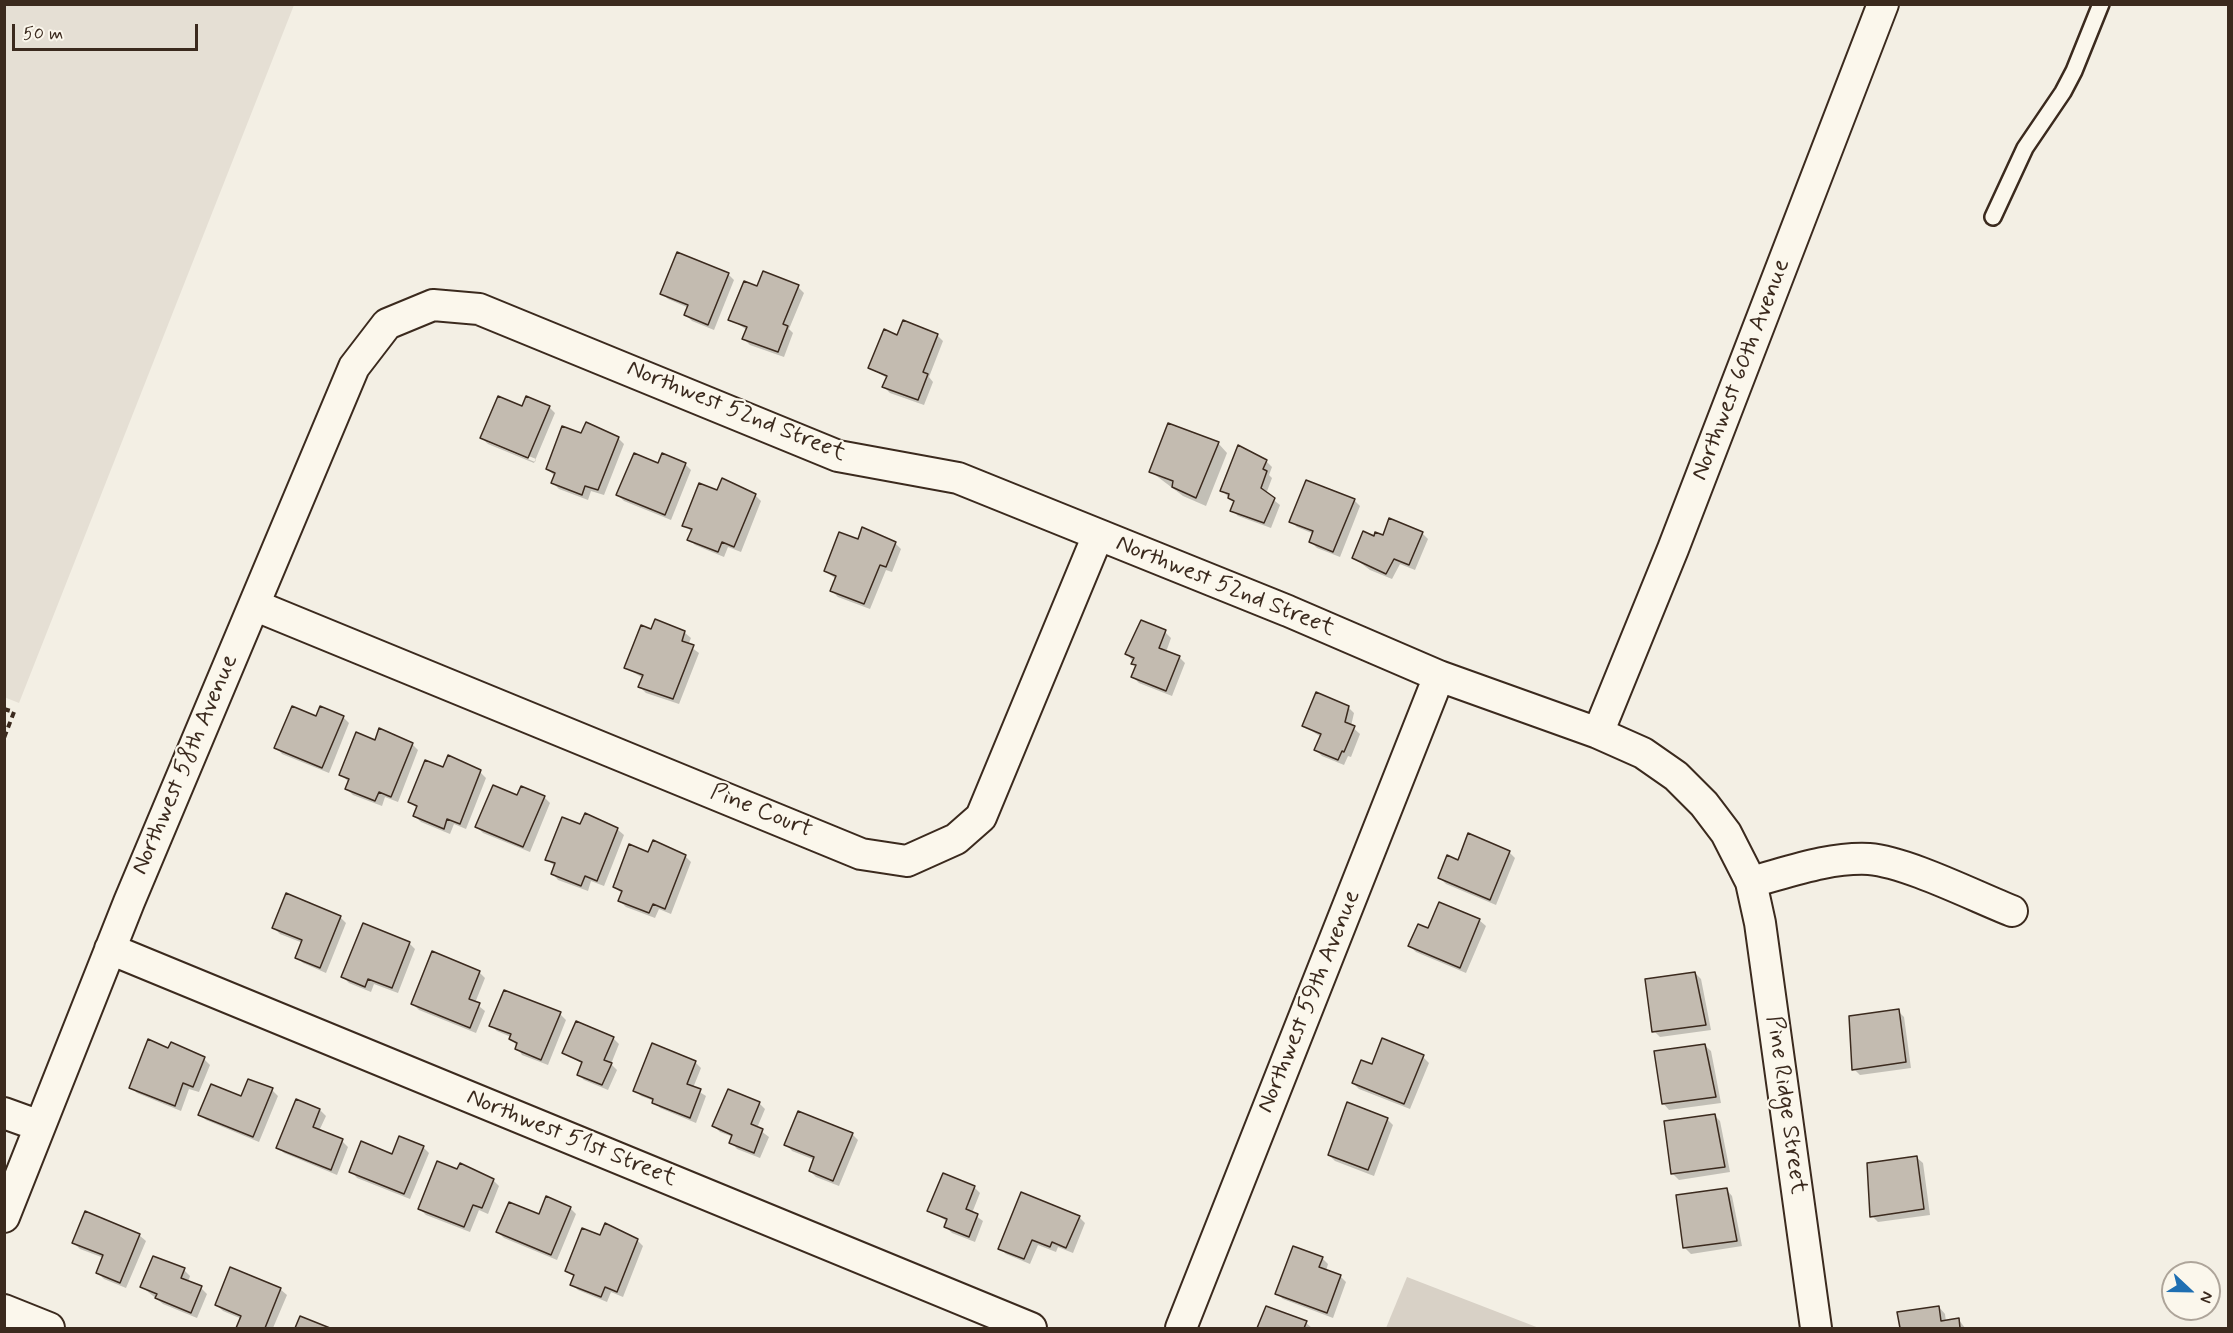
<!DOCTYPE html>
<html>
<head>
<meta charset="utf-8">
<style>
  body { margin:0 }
  #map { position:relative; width:2233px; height:1333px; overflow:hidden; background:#f3efe4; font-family:Mynerve,sans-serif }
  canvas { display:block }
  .frame { position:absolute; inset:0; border:6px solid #3b2a1e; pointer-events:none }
  .north { position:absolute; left:2161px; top:1261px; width:60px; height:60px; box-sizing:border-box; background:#fbf7ec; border:2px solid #aea59a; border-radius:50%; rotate:112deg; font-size:16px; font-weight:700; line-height:24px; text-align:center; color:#3b2a1e }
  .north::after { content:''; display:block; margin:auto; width:21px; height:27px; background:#1f6fb2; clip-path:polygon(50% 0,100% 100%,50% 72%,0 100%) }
  .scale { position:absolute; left:12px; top:24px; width:186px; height:27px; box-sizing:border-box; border:3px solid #3b2a1e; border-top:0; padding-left:8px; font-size:18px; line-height:21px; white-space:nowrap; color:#3b2a1e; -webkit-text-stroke:4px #fbf7ec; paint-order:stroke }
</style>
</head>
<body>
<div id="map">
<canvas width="2233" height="1333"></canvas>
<div class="frame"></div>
<div class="north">N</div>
<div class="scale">50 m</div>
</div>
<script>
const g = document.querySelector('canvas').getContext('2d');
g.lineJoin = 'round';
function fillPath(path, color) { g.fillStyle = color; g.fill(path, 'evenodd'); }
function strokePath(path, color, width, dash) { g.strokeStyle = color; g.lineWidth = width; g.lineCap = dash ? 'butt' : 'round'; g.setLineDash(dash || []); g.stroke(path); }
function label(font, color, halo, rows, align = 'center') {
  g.font = font + ' Mynerve,sans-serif'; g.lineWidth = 4.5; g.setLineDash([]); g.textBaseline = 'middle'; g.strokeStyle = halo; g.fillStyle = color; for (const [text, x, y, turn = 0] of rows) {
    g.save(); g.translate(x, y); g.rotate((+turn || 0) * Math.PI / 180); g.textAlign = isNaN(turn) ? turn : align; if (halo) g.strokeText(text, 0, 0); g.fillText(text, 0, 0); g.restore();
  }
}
fillPath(new Path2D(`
  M 4,5 L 294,5 L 19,703 L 4,697 Z`), '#e5dfd4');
fillPath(new Path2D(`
  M 1407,1277 L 1539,1328 L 1386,1328 Z`), '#d8d1c6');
fillPath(new Path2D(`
  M 728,274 L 734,280 L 714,330 L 692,321 L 686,315 L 689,308 L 668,299 L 661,293 Z
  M 798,287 L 804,293 L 789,329 L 793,333 L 784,357 L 750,345 L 744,339 L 747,330 L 730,319 L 758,288 Z
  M 937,335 L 943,341 L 929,377 L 933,382 L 924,405 L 890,393 L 884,387 L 887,378 L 870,368 L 898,337 Z
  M 549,407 L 555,413 L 534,463 L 488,444 L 482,438 L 523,408 ZM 487,439 L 536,459 L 535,462 L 487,442 Z
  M 582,435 L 618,438 L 624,444 L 604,495 L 591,491 L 588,500 L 559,489 L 553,483 L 555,476 L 547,469 Z
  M 1218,443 L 1227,453 L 1206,506 L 1183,496 L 1150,471 Z
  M 1266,461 L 1272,467 L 1269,475 L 1272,478 L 1266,494 L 1280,505 L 1271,528 L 1238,516 L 1232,510 L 1235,503 L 1221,490 Z
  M 685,464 L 691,470 L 671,520 L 624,501 L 618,495 L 659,465 Z
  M 718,492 L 755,495 L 761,501 L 741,552 L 728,547 L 724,557 L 695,545 L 689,539 L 692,532 L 684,525 Z
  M 1354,500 L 1360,506 L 1340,557 L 1317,548 L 1311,542 L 1314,534 L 1297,527 L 1291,521 Z
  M 1422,533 L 1428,539 L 1415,570 L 1400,564 L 1392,579 L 1370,570 L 1354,558 L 1375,537 Z
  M 858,541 L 895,543 L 901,549 L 892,572 L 886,570 L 870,609 L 838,597 L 832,591 L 836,579 L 825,571 Z
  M 652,631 L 684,632 L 691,638 L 688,645 L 699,653 L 679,704 L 646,693 L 640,687 L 643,678 L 626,668 Z
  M 1165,632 L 1171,638 L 1166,652 L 1179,657 L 1185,663 L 1172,696 L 1139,683 L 1133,677 L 1137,667 L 1127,654 Z
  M 1348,707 L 1354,713 L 1351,726 L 1360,734 L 1351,757 L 1348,756 L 1344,765 L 1322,756 L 1316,750 L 1321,737 L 1304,726 Z
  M 343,717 L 349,723 L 329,773 L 282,754 L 276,747 Z
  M 376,742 L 412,744 L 418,750 L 398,802 L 385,797 L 382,806 L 353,795 L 347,789 L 349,782 L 341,775 Z
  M 444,769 L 480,772 L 486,778 L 466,829 L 454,824 L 450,834 L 421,822 L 415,816 L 418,809 L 410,802 Z
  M 518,797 L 544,797 L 550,803 L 530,852 L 483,833 L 477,827 Z
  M 581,826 L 617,829 L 624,835 L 604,886 L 591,881 L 588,891 L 558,880 L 552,873 L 555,866 L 547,860 Z
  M 1509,852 L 1515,858 L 1496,905 L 1446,884 L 1440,878 L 1459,862 Z
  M 649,854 L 685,856 L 691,862 L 671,914 L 659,909 L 655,918 L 626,907 L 620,901 L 623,894 L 614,887 Z
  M 340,917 L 346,923 L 326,973 L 303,963 L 297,957 L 303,943 L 280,934 L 274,928 Z
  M 1479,920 L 1486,926 L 1466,973 L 1416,952 L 1410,946 L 1429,930 Z
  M 409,943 L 415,949 L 398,993 L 374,984 L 371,992 L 349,983 L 343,977 Z
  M 479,972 L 485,978 L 475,1003 L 485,1011 L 476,1033 L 419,1010 L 413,1004 Z
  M 1695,973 L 1701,979 L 1711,1030 L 1660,1037 L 1654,1031 Z
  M 1898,1011 L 1904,1017 L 1911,1068 L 1860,1075 L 1854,1069 Z
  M 560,1014 L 566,1020 L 548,1065 L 522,1055 L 511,1037 L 497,1031 L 491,1025 Z
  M 613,1038 L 619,1044 L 611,1064 L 617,1070 L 608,1090 L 584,1080 L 578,1074 L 583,1064 L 564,1053 Z
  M 1704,1045 L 1711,1051 L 1721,1103 L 1669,1110 L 1663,1103 Z
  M 169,1050 L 204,1059 L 210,1065 L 199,1092 L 189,1089 L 181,1111 L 137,1093 L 131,1087 Z
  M 1423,1057 L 1429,1063 L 1410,1109 L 1359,1089 L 1353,1083 L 1372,1066 Z
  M 695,1062 L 701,1068 L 693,1088 L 706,1096 L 696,1123 L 660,1108 L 654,1101 L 641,1096 L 635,1090 Z
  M 272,1090 L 278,1096 L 259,1142 L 206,1120 L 200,1114 Z
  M 297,1101 L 320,1110 L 326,1116 L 319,1131 L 342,1141 L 348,1147 L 337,1175 L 284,1153 L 278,1147 Z
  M 759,1103 L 765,1109 L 757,1128 L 769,1137 L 760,1158 L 737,1149 L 731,1142 L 733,1137 L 720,1132 L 714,1126 Z
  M 1714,1115 L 1720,1121 L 1730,1172 L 1679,1180 L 1673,1174 Z
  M 1387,1119 L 1393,1125 L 1374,1176 L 1335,1161 L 1329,1155 Z
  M 852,1134 L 858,1140 L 839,1186 L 816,1177 L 810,1171 L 815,1160 L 792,1151 L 786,1144 Z
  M 423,1147 L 429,1153 L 410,1199 L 357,1178 L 351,1171 Z
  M 1916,1157 L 1923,1163 L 1930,1215 L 1878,1222 L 1872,1216 Z
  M 458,1171 L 493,1180 L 499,1186 L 488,1214 L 479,1210 L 470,1232 L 426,1215 L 420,1209 Z
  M 974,1187 L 980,1193 L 972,1213 L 983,1221 L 975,1242 L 952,1233 L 946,1227 L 948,1222 L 929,1210 Z
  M 1726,1189 L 1732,1196 L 1742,1246 L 1691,1254 L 1685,1248 Z
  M 570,1208 L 576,1214 L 557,1260 L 504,1238 L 498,1232 Z
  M 1079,1217 L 1085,1223 L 1073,1253 L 1058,1247 L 1056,1252 L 1038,1245 L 1030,1264 L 1006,1254 L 1000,1248 Z
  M 139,1235 L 146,1241 L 126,1288 L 104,1279 L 98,1273 L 104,1258 L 80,1249 L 74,1243 Z
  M 601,1237 L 637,1240 L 643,1246 L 623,1297 L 611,1292 L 607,1302 L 578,1290 L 572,1284 L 575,1277 L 567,1270 Z
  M 154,1258 L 184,1270 L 190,1276 L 188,1282 L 201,1288 L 207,1294 L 197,1318 L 163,1304 L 142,1287 Z
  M 1322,1258 L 1328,1264 L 1326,1271 L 1340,1276 L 1346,1282 L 1333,1318 L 1283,1299 L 1277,1293 Z
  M 280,1289 L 287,1295 L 273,1328 L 238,1328 L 242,1319 L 223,1311 L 217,1305 Z
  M 1939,1307 L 1945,1314 L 1946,1322 L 1959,1320 L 1965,1328 L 1901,1328 L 1899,1313 Z
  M 1266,1308 L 1306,1323 L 1312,1328 L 1259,1328 Z`), '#0003');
const building = new Path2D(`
  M 677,252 L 729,273 L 708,325 L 684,315 L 688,305 L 660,294 Z
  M 763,271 L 799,285 L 783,324 L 788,326 L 778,352 L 742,339 L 747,327 L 728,320 L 744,281 L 757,286 Z
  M 903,320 L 938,334 L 923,372 L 928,374 L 918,400 L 882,387 L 887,376 L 868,368 L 884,329 L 897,335 Z
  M 498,396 L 522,406 L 526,396 L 550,406 L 528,458 L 480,438 Z
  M 586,422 L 619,437 L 598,490 L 585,486 L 582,495 L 551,483 L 555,473 L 546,469 L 562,426 L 581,433 Z
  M 1168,423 L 1219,442 L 1196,498 L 1172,487 L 1173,481 L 1149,472 Z
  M 1238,445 L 1267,460 L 1263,469 L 1267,471 L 1261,488 L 1275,498 L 1264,523 L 1230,511 L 1234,501 L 1228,498 L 1229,494 L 1220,491 Z
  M 634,453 L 658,463 L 662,453 L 686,463 L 665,515 L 616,495 Z
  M 722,478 L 756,494 L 734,547 L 722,542 L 718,552 L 687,540 L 692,529 L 682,526 L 699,483 L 717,490 Z
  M 1306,480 L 1355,499 L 1333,552 L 1309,542 L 1313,531 L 1289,522 Z
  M 1389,518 L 1423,532 L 1409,565 L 1394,559 L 1386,574 L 1352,558 L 1363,531 L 1374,536 L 1375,532 L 1383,535 Z
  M 862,527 L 896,542 L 886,567 L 880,565 L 864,604 L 830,591 L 836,576 L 824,571 L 839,532 L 858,539 Z
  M 655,619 L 685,631 L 682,641 L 694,645 L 673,699 L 638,687 L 643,675 L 624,668 L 641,625 L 651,629 Z
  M 1141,620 L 1166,630 L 1159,648 L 1180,656 L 1166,691 L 1131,677 L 1136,665 L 1131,664 L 1134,658 L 1125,654 Z
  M 1316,692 L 1349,706 L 1345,722 L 1355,726 L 1344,752 L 1342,751 L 1338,760 L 1314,750 L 1321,734 L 1302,726 Z
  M 292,706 L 316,716 L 320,706 L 344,716 L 322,768 L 274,748 Z
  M 379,728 L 413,743 L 391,797 L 379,792 L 375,801 L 345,789 L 349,779 L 339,775 L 356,732 L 375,740 Z
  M 448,755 L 481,770 L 460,824 L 447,819 L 444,829 L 413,816 L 417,806 L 408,802 L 425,760 L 443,767 Z
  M 493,785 L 517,795 L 521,786 L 545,796 L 523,847 L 475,827 Z
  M 585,813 L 618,828 L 597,881 L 585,876 L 581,886 L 551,874 L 555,863 L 545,860 L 562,817 L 580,824 Z
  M 1468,833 L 1510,851 L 1490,900 L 1438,878 L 1447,855 L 1458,860 Z
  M 653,840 L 686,855 L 665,909 L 653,904 L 649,913 L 618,901 L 622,891 L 613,887 L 629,844 L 648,852 Z
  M 286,893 L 341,916 L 320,968 L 295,958 L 302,940 L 272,928 Z
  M 1439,902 L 1480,919 L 1460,968 L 1408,946 L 1418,924 L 1428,928 Z
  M 363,923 L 410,942 L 392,988 L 368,979 L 365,987 L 341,977 Z
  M 432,951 L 480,971 L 469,999 L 480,1003 L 470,1028 L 411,1004 Z
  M 1695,972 L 1706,1025 L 1652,1032 L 1645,979 Z
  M 504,990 L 561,1012 L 541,1060 L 515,1049 L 517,1043 L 509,1039 L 511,1034 L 489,1026 Z
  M 1899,1009 L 1906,1062 L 1852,1070 L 1849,1016 Z
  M 576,1021 L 614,1037 L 604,1060 L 612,1063 L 602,1085 L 577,1075 L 582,1062 L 562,1053 Z
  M 1382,1038 L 1424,1055 L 1404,1104 L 1352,1083 L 1361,1060 L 1372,1064 Z
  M 148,1039 L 168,1048 L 171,1042 L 205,1057 L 193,1087 L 183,1083 L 175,1106 L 129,1088 Z
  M 652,1043 L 696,1061 L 687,1084 L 701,1089 L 690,1118 L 652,1103 L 653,1099 L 633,1091 Z
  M 1705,1044 L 1716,1097 L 1662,1104 L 1654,1051 Z
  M 248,1079 L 273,1088 L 253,1137 L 198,1115 L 211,1084 L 241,1096 Z
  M 728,1089 L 760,1102 L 751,1124 L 763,1129 L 754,1153 L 729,1143 L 732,1135 L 712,1126 Z
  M 296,1099 L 320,1109 L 313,1127 L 343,1139 L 331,1170 L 276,1148 Z
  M 1347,1102 L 1388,1118 L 1368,1170 L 1328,1155 Z
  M 798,1111 L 853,1133 L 833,1181 L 809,1171 L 814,1157 L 784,1145 Z
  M 1715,1114 L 1725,1167 L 1671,1174 L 1664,1121 Z
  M 399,1136 L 424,1146 L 404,1194 L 349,1172 L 361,1141 L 392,1154 Z
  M 1917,1156 L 1924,1209 L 1870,1217 L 1867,1163 Z
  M 437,1161 L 457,1169 L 460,1163 L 494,1179 L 482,1208 L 473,1205 L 464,1227 L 418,1209 Z
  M 943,1173 L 975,1186 L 966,1209 L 978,1214 L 969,1237 L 944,1227 L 947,1219 L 927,1211 Z
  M 1727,1188 L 1737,1241 L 1683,1248 L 1676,1195 Z
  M 1021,1192 L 1080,1216 L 1066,1248 L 1052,1242 L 1050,1247 L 1032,1240 L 1024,1259 L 998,1249 Z
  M 546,1196 L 571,1207 L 551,1255 L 496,1232 L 509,1202 L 539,1214 Z
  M 85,1211 L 140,1234 L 120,1283 L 96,1273 L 103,1255 L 72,1243 Z
  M 605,1223 L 638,1239 L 617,1292 L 605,1287 L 601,1297 L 570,1285 L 574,1275 L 565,1271 L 582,1228 L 600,1235 Z
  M 1293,1246 L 1323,1257 L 1319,1267 L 1341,1275 L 1327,1313 L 1275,1294 Z
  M 153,1256 L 185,1268 L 181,1278 L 202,1286 L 191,1313 L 155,1298 L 157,1294 L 140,1287 Z
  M 230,1267 L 281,1288 L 265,1328 L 236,1328 L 241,1316 L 215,1305 Z
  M 1266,1306 L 1307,1321 L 1304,1328 L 1257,1328 Z
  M 1939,1306 L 1941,1321 L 1959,1318 L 1960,1328 L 1900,1328 L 1897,1312 Z
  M 300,1316 L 330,1328 L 295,1328 Z`);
fillPath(building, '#c3bbb0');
strokePath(building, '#3b2a1e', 1.5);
const lane = new Path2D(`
  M 1993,217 L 2025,148 L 2063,92 L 2074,71 L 2101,4`);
const street = new Path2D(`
  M 254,605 L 861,854 L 907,861 L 956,839 L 981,817 L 1098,535
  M 1598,733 L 1673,549 L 1883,4
  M 1751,882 C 1789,872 1829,857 1869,859 C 1907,862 1974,896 2012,911
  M 110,949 L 1031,1328
  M 4,1113 L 40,1126
  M 4,1217 L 129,902 L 354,367 L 387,324 L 433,305 L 479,309 L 838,456 L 958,478 L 1288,611 L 1439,676 L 1598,733 L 1643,753 L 1676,776 L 1704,804 L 1726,833 L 1751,882 L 1760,923 L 1816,1328
  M 4,1310 L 49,1328
  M 1181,1328 L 1439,676`);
strokePath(lane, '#3b2a1e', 20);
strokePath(street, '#3b2a1e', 34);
strokePath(new Path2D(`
  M 4,709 L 14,712 L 4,738`), '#3b2a1e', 4, [6, 4.5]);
strokePath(lane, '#fbf7ec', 15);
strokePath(street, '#fbf7ec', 30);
label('24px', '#3b2a1e', '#fbf7ec', [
  ["Northwest 60th Avenue",1742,370,-69],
  ["Northwest 52nd Street",736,412,22],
  ["Northwest 52nd Street",1225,587,22],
  ["Northwest 58th Avenue",186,765,-67],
  ["Pine Court",761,812,22],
  ["Northwest 59th Avenue",1310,1002,-68],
  ["Pine Ridge Street",1785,1105,82],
  ["Northwest 51st Street",571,1139,22]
]);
</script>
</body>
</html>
